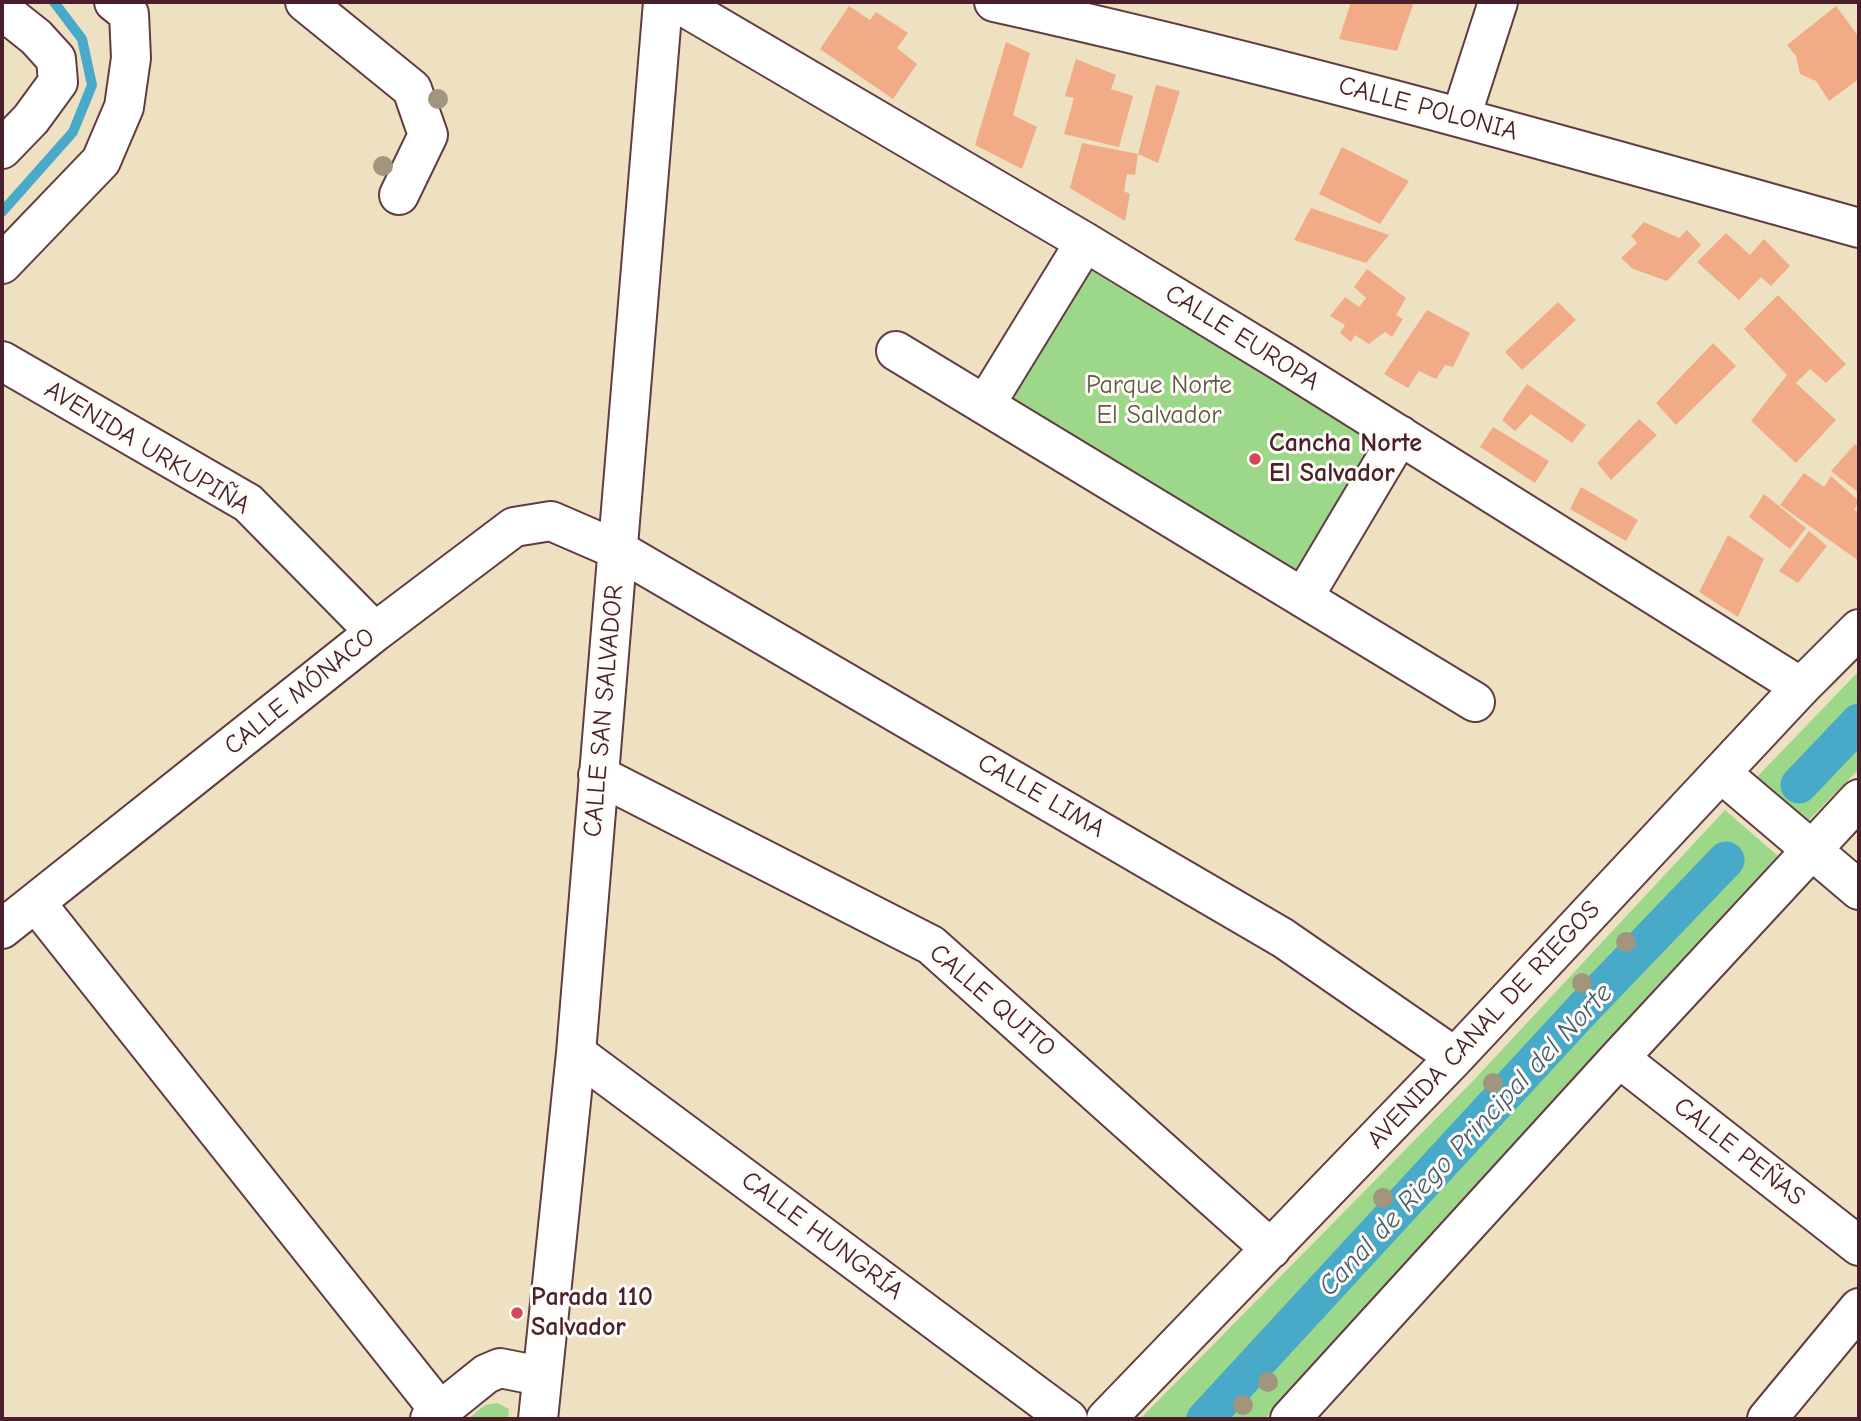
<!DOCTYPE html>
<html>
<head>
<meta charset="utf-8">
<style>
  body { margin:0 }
  #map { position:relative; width:1861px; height:1421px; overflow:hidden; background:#ede1c1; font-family:"Comic Neue",sans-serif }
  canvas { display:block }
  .frame { position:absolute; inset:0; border:4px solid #4a1f2b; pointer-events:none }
</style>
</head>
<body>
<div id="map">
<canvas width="1861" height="1421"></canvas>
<div class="frame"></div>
</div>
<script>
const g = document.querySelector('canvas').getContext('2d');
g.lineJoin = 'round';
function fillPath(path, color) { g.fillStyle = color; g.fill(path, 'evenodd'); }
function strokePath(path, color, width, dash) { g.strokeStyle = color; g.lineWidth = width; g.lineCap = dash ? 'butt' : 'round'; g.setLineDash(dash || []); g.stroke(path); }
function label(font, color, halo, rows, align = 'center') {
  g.font = font + ' "Comic Neue",sans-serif'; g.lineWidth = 6; g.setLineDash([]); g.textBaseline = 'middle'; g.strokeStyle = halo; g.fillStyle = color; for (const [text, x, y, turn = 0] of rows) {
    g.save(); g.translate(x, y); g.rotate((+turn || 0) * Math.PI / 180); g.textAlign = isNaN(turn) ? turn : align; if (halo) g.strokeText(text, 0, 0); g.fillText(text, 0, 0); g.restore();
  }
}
fillPath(new Path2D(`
  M 1089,269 L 1379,444 L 1300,576 L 1011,401 Z
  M 1859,671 L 1859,769 L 1808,821 L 1756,778 Z
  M 1725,810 L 1778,856 L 1265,1419 L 1140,1419 L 1472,1082 Z
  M 497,1403 L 509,1409 L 508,1419 L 468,1419 L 485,1405 Z`), '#9dd789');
strokePath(new Path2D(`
  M 2,212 L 73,132 L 92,85 L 82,39 L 54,2`), '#49a9c8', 10);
strokePath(new Path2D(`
  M 1799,785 L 1859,722
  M 1205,1419 L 1582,1010 L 1726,860`), '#49a9c8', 37);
fillPath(new Path2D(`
  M 1351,2 L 1414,2 L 1397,51 L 1339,39 Z
  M 849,6 L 870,20 L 876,12 L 908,33 L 897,48 L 917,64 L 893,99 L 820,49 Z
  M 1836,6 L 1859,37 L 1859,79 L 1829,101 L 1816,81 L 1800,74 L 1796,56 L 1787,45 Z
  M 1006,42 L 1030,53 L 1013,115 L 1037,127 L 1022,169 L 975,145 Z
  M 1076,59 L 1116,75 L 1111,89 L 1133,96 L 1119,147 L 1064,134 L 1074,98 L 1065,96 Z
  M 1156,85 L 1180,91 L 1158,163 L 1138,154 Z
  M 1082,143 L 1138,154 L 1135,175 L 1127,174 L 1124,191 L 1130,194 L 1125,221 L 1070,188 Z
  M 1342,147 L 1409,181 L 1380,224 L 1319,194 Z
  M 1311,208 L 1389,235 L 1366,263 L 1294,240 Z
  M 1644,222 L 1679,238 L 1687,230 L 1701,245 L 1667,281 L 1633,269 L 1621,258 L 1637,243 L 1631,236 Z
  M 1726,233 L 1750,255 L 1764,239 L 1790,266 L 1771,286 L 1761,277 L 1739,300 L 1697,262 Z
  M 1367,269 L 1406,298 L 1396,315 L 1403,319 L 1392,337 L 1385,332 L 1369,344 L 1355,335 L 1351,342 L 1340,333 L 1345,325 L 1330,316 L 1345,297 L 1359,307 L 1366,298 L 1354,287 Z
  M 1778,295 L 1846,364 L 1826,383 L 1810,369 L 1796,383 L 1836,420 L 1796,463 L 1751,421 L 1787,375 L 1744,329 Z
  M 1558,302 L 1576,320 L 1522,370 L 1505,352 Z
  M 1427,310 L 1470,333 L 1453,367 L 1445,365 L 1436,379 L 1419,371 L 1408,388 L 1384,374 Z
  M 1713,343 L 1736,366 L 1676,425 L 1656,403 Z
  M 1527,384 L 1586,425 L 1572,443 L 1531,414 L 1515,431 L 1502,420 Z
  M 1639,419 L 1657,435 L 1611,480 L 1597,463 Z
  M 1493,427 L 1549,461 L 1535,483 L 1480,447 Z
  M 1855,444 L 1859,448 L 1859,493 L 1831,471 Z
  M 1804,473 L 1824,487 L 1831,476 L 1859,501 L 1854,510 L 1859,513 L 1859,561 L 1780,505 Z
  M 1581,487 L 1638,520 L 1626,541 L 1570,509 Z
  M 1764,494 L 1806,528 L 1790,549 L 1749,517 Z
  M 1809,531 L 1827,546 L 1798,583 L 1779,571 Z
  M 1728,535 L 1764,559 L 1738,617 L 1699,592 Z`), '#f1ac87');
const minor = new Path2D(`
  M 305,2 L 412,89 L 428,135 L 399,195
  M 676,2 L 1085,242 L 1284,363 L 1801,687
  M 994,2 C 1285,66 1572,148 1859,228
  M 2,10 L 36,37 L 56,59 L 58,82 L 31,119 L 2,149
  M 1461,117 L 1498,2
  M 2,264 L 101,161 L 124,107 L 131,58 L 129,14 L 114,2
  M 896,351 L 1475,702
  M 2,361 L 248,503 L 375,632
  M 985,405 L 1085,242
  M 1303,598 L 1400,435
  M 1721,773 L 1859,890
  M 598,775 L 931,945 L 1271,1249
  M 36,903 L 440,1411
  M 2,929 L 375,632 L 514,527 L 551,521 L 618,550 L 1283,938 L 1455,1057
  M 576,1053 L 1068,1419
  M 1619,1058 L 1859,1246
  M 430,1419 L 486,1374 L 500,1368 L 540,1376
  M 538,1419 L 576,1053 L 663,2
  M 1106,1419 L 1455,1057 L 1801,687 L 1859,629
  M 1290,1419 L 1619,1058 L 1859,799
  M 1767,1419 L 1859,1308`);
strokePath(minor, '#623c42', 42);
strokePath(minor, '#fff', 38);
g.fillStyle = '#a1957e';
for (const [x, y] of [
  [438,99],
  [383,166],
  [1626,942],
  [1582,983],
  [1493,1083],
  [1383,1198],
  [1268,1382],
  [1243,1405]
]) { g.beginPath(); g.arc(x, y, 10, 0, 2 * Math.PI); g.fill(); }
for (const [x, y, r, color] of [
  [1255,459,7,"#d1495b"],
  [517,1313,7,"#d1495b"]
]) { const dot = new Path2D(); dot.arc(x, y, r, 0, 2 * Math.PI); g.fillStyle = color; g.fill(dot); strokePath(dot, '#fdfcf7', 2.5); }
label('26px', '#4a1f2b', '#fdfcf7', [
  ["CALLE POLONIA",1428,109,15],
  ["CALLE EUROPA",1242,338,32],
  ["AVENIDA URKUPIÑA",147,448,31],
  ["CALLE MÓNACO",300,692,-39],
  ["CALLE SAN SALVADOR",604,711,-85],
  ["CALLE LIMA",1041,796,30],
  ["CALLE QUITO",992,1001,41],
  ["AVENIDA CANAL DE RIEGOS",1484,1025,-47],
  ["CALLE PEÑAS",1739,1152,38],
  ["CALLE HUNGRÍA",822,1236,37]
]);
label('26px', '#635647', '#fdfcf7', [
  ["Parque Norte",1159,386],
  ["El Salvador",1159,416]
]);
label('bold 26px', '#4a1f2b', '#fdfcf7', [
  ["Cancha Norte",1269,444],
  ["El Salvador",1269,474],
  ["Parada 110",531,1298],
  ["Salvador",531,1328]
], 'left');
label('italic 28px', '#4a5d72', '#fdfcf7', [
  ["Canal de Riego Principal del Norte",1466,1140,-47]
]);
</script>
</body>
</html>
